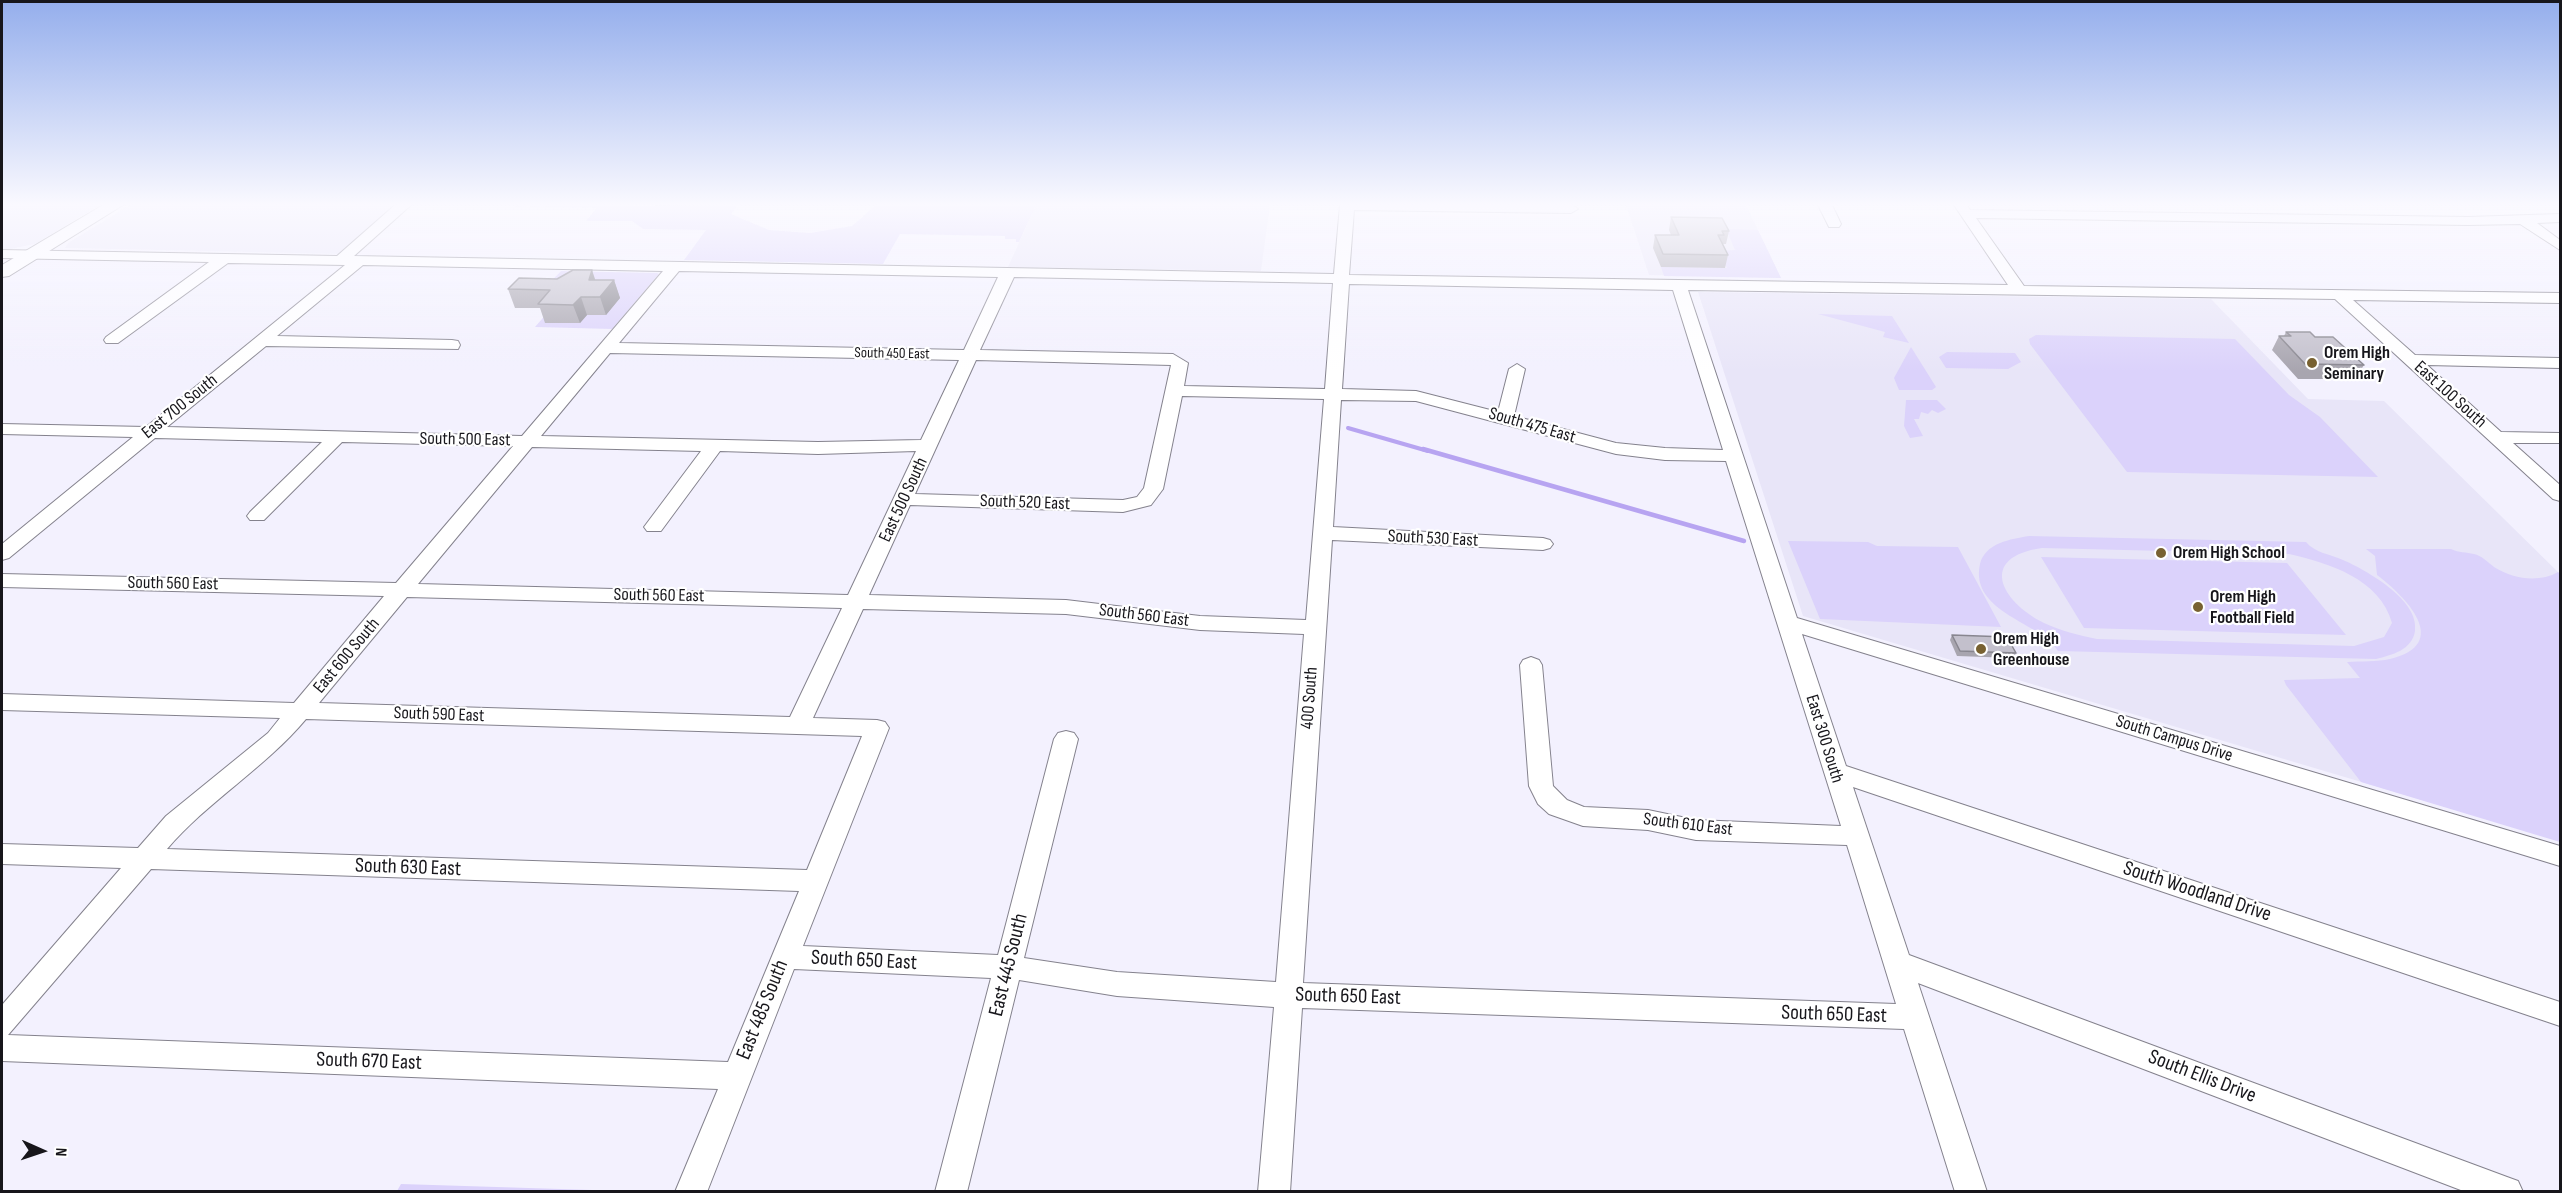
<!DOCTYPE html>
<html>
<head>
<meta charset="utf-8">
<style>
  body { margin:0 }
  #map { position:relative; width:2562px; height:1193px; overflow:hidden; background:#f3f1fe; font-family:"Sofia Sans Condensed",sans-serif }
  canvas { display:block }
  .frame { position:absolute; inset:0; border:3px solid #17161b; pointer-events:none }
  .north { position:absolute; left:12px; top:1121px; width:60px; height:60px; -webkit-text-stroke:4px #fff; paint-order:stroke; rotate:93deg; font-size:16px; font-weight:700; line-height:24px; text-align:center; color:#17161b }
  .north::after { content:''; display:block; margin:auto; width:21px; height:27px; background:#17161b; clip-path:polygon(50% 0,100% 100%,50% 72%,0 100%) }
</style>
</head>
<body>
<div id="map">
<canvas width="2562" height="1193"></canvas>
<div class="frame"></div>
<div class="north">N</div>
</div>
<script>
const g = document.querySelector('canvas').getContext('2d');
g.lineJoin = 'round';
function fillPath(path, color) { g.fillStyle = color; g.fill(path, 'evenodd'); }
function strokePath(path, color, width, dash) { g.strokeStyle = color; g.lineWidth = width; g.lineCap = dash ? 'butt' : 'round'; g.setLineDash(dash || []); g.stroke(path); }
function label(font, color, halo, rows, align = 'center') {
  g.font = font + ' "Sofia Sans Condensed",sans-serif'; g.lineWidth = 4.5; g.setLineDash([]); g.textBaseline = 'middle'; g.strokeStyle = halo; g.fillStyle = color; for (const [text, x, y, turn = 0] of rows) {
    g.save(); g.translate(x, y); g.rotate((+turn || 0) * Math.PI / 180); g.textAlign = isNaN(turn) ? turn : align; if (halo) g.strokeText(text, 0, 0); g.fillText(text, 0, 0); g.restore();
  }
}
fillPath(new Path2D(`
  M 2,205 L 100,205 L 35,244 L 10,249 L 2,249 Z
  M 130,205 L 395,205 L 339,254 L 65,248 L 68,243 Z
  M 1036,205 L 1270,205 L 1261,271 L 1008,267 Z
  M 1626,205 L 1746,205 L 1781,278 L 1649,275 Z
  M 1698,292 L 2211,299 L 2308,399 L 2384,401 L 2560,574 L 2560,841 L 1803,616 Z`), '#e8e5f8');
fillPath(new Path2D(`
  M 738,205 L 731,214 L 769,230 L 810,233 L 852,226 L 876,205 L 1036,205 L 1019,242 L 1016,242 L 1016,239 L 1005,239 L 1005,236 L 900,234 L 883,264 L 684,260 L 706,230 L 643,229 L 632,221 L 586,221 L 597,208 L 509,206 Z
  M 1726,229 L 1758,230 L 1781,278 L 1664,276 L 1661,267 L 1727,268 L 1719,251 L 1735,250 Z
  M 561,271 L 657,273 L 659,274 L 612,329 L 535,327 L 548,312 L 536,297 Z
  M 1818,314 L 1892,316 L 1909,343 L 1883,337 L 1885,332 Z
  M 2036,335 L 2235,339 L 2289,395 L 2320,417 L 2378,477 L 2127,472 L 2030,344 L 2029,339 Z
  M 1911,347 L 1936,387 L 1932,390 L 1899,390 L 1894,378 Z
  M 1947,352 L 2015,353 L 2021,362 L 2008,369 L 1946,368 L 1939,357 Z
  M 1906,400 L 1937,400 L 1946,409 L 1938,413 L 1932,410 L 1928,414 L 1921,412 L 1919,419 L 1914,419 L 1923,436 L 1910,438 L 1904,426 Z
  M 2029,536 L 2306,542 C 2315,553 2330,554 2343,560 C 2366,570 2420,600 2415,631 C 2412,650 2392,655 2376,659 L 2058,651 C 2043,623 1969,613 1980,564 C 1985,543 2011,539 2029,536 ZM 2042,548 L 2289,554 C 2329,563 2380,579 2392,623 L 2384,637 L 2354,646 L 2097,639 C 2078,635 2061,631 2044,623 C 2000,601 1978,557 2042,548 Z
  M 1788,541 L 1868,542 L 1877,546 L 1958,547 L 2001,627 L 1820,619 Z
  M 2366,549 L 2451,549 C 2459,553 2466,552 2474,554 C 2481,555 2489,563 2494,567 C 2513,579 2539,583 2558,572 L 2560,574 L 2560,842 L 2361,782 L 2286,685 L 2284,680 L 2360,678 L 2347,662 C 2361,661 2377,662 2390,659 C 2453,644 2405,596 2377,575 L 2375,556 Z
  M 2041,557 L 2287,563 L 2346,635 L 2084,628 Z
  M 401,1184 L 624,1191 L 397,1191 Z`), '#dbd2fb');
strokePath(new Path2D(`
  M 1348,428 L 1428,451`), '#b7a4f1', 4);
strokePath(new Path2D(`
  M 1423,449 L 1744,541`), '#b7a4f1', 4.5);
const minor = new Path2D(`
  M 395,205 L 411,205 L 354,256 L 1334,274 L 1340,205 L 1573,205 L 1578,209 L 1571,213 L 1354,210 L 1349,275 L 2008,285 L 1954,205 L 1967,205 L 1970,210 L 2468,217 L 2560,214 L 2560,222 L 2537,223 L 2560,240 L 2560,250 L 2520,224 L 2468,225 L 1976,218 L 2024,286 L 2560,293 L 2560,303 L 2353,300 L 2415,355 L 2560,358 L 2560,368 L 2427,365 L 2501,432 L 2560,433 L 2560,443 L 2513,443 L 2560,485 L 2560,501 L 2553,499 L 2335,299 L 1688,290 L 1797,618 L 2560,846 L 2560,866 L 1802,634 L 1846,766 L 2560,1002 L 2560,1026 L 1853,787 L 1909,955 L 2507,1177 L 2518,1181 L 2523,1192 L 2466,1192 L 1918,983 L 1987,1192 L 1955,1192 L 1904,1029 L 1302,1008 L 1290,1192 L 1258,1192 L 1274,1007 L 1117,996 L 1019,980 L 967,1192 L 935,1192 L 991,978 L 794,969 L 707,1192 L 675,1192 L 718,1089 L 2,1061 L 2,1005 L 121,868 L 2,864 L 2,844 L 138,848 L 166,816 L 268,733 L 280,718 L 2,710 L 2,694 L 294,703 L 384,596 L 2,587 L 2,574 L 396,583 L 513,446 L 342,442 L 264,520 L 250,520 L 247,516 L 250,512 L 322,442 L 155,438 L 9,558 L 2,560 L 2,544 L 133,437 L 2,434 L 2,424 L 146,427 L 345,265 L 228,263 L 118,343 L 106,343 L 104,340 L 106,337 L 209,262 L 2,258 L 2,250 L 337,256 ZM 363,265 L 663,271 L 522,436 L 167,427 L 266,346 L 458,349 L 460,345 L 458,341 L 452,340 L 277,336 ZM 679,271 L 998,277 L 964,350 L 619,343 ZM 1014,277 L 1333,283 L 1325,389 L 1184,386 L 1188,363 L 1173,354 L 980,350 ZM 1349,284 L 1673,290 L 1723,450 L 1665,448 L 1616,443 L 1514,416 L 1525,369 L 1517,364 L 1509,369 L 1498,412 L 1416,391 L 1342,389 ZM 610,353 L 959,360 L 921,440 L 818,442 L 541,436 ZM 976,360 L 1171,365 L 1144,488 L 1137,497 L 1123,500 L 915,494 ZM 1182,396 L 1324,399 L 1306,620 L 1200,616 L 1066,600 L 869,595 L 910,505 L 1123,512 L 1151,505 L 1163,489 ZM 1341,400 L 1416,401 L 1616,454 L 1665,460 L 1726,461 L 1841,826 L 1696,820 L 1648,810 L 1584,807 L 1567,800 L 1553,786 L 1542,665 L 1539,660 L 1531,657 L 1523,660 L 1520,665 L 1529,786 L 1538,804 L 1549,814 L 1583,826 L 1648,830 L 1696,840 L 1847,845 L 1896,1004 L 1303,983 L 1332,540 L 1543,550 L 1550,548 L 1553,544 L 1550,540 L 1543,538 L 1333,527 ZM 532,447 L 701,451 L 644,527 L 647,531 L 661,531 L 720,451 L 818,454 L 916,451 L 848,595 L 418,584 ZM 407,597 L 842,608 L 790,717 L 319,703 ZM 863,609 L 1066,614 L 1200,630 L 1304,634 L 1276,982 L 1117,972 L 1024,958 L 1078,739 L 1074,733 L 1066,731 L 1058,733 L 1054,739 L 998,955 L 803,946 L 889,728 L 885,722 L 877,720 L 813,718 ZM 306,719 L 862,736 L 807,870 L 167,849 C 208,801 265,768 306,719 ZM 151,869 L 799,891 L 728,1062 L 8,1035 Z
  M 1818,205 L 1832,205 L 1841,224 L 1839,227 L 1829,227 Z`);
const major = new Path2D(`
  M 103,205 L 123,205 L 9,276 L 2,277 L 2,265 Z`);
strokePath(minor, '#84828d', 2);
strokePath(major, '#84828d', 2);
fillPath(minor, '#fff');
fillPath(major, '#fff');
fillPath(new Path2D(`
  M 1671,217 L 1729,231 L 1726,244 L 1723,244 L 1728,255 L 1725,268 L 1661,267 L 1653,248 L 1655,235 L 1671,235 L 1669,230 Z
  M 614,280 L 620,298 L 606,315 L 587,315 L 580,323 L 545,323 L 540,308 L 515,308 L 508,289 Z
  M 2286,332 L 2315,337 L 2364,365 L 2355,379 L 2298,379 L 2272,350 L 2279,336 L 2284,336 Z
  M 1952,635 L 2016,653 L 2013,658 L 1957,656 L 1950,640 Z`), '#a8a5af');
fillPath(new Path2D(`
  M 592,270 L 598,288 L 595,298 L 589,280 Z
  M 614,280 L 620,298 L 606,315 L 600,297 Z
  M 581,297 L 587,315 L 580,323 L 573,305 Z`), '#88868f');
const building = new Path2D(`
  M 1671,217 L 1722,218 L 1729,231 L 1722,231 L 1724,235 L 1718,235 L 1728,255 L 1663,254 L 1655,235 L 1679,235 Z
  M 573,270 L 592,270 L 589,280 L 614,280 L 600,297 L 581,297 L 573,305 L 538,304 L 550,290 L 508,289 L 519,278 L 557,279 Z
  M 2286,332 L 2310,332 L 2315,337 L 2333,337 L 2364,365 L 2305,364 L 2279,336 L 2291,336 Z
  M 1952,635 L 2007,637 L 2016,653 L 1960,651 Z`);
fillPath(building, '#c3c0cc');
strokePath(building, '#88868f', 1.5);
const sky = g.createLinearGradient(0, 0, 0, 372);
sky.addColorStop(0, '#94aeec');
sky.addColorStop(0.55, '#faf9ff');
sky.addColorStop(1, '#faf9ff00');
g.fillStyle = sky;
g.fillRect(0, 0, 2562, 372);
for (const [x, y, r, color] of [
  [2312,363,6,"#786131"],
  [2161,553,6,"#786131"],
  [2198,607,6,"#786131"],
  [1981,649,6,"#786131"]
]) { const dot = new Path2D(); dot.arc(x, y, r, 0, 2 * Math.PI); g.fillStyle = color; g.fill(dot); strokePath(dot, '#fff', 2); }
label('15px', '#17161b', '#fff', [
  ["South 450 East",892,354,1]
]);
label('bold 18px', '#17161b', '#fff', [
  ["Orem High",2324,353],
  ["Seminary",2324,374],
  ["Orem High School",2173,553],
  ["Orem High",2210,597],
  ["Football Field",2210,618],
  ["Orem High",1993,639],
  ["Greenhouse",1993,660]
], 'left');
label('18px', '#17161b', '#fff', [
  ["East 100 South",2450,395,42],
  ["East 700 South",180,407,-39],
  ["South 475 East",1532,426,16],
  ["South 500 East",465,440,1],
  ["East 500 South",904,500,-65],
  ["South 520 East",1025,503,2],
  ["South 530 East",1433,539,3],
  ["South 560 East",173,584,1],
  ["South 560 East",659,596,1],
  ["South 560 East",1144,616,7],
  ["East 600 South",347,656,-50],
  ["400 South",1310,698,-86],
  ["South 590 East",439,715,2],
  ["East 300 South",1824,739,73],
  ["South Campus Drive",2174,739,17],
  ["South 610 East",1688,825,7]
]);
label('21px', '#17161b', '#fff', [
  ["South 630 East",408,868,2],
  ["South Woodland Drive",2197,892,18],
  ["South 650 East",864,961,3],
  ["East 445 South",1009,965,-76],
  ["South 650 East",1348,997,2],
  ["East 485 South",763,1010,-68],
  ["South 650 East",1834,1015,2],
  ["South 670 East",369,1062,2],
  ["South Ellis Drive",2202,1077,21]
]);
</script>
</body>
</html>
